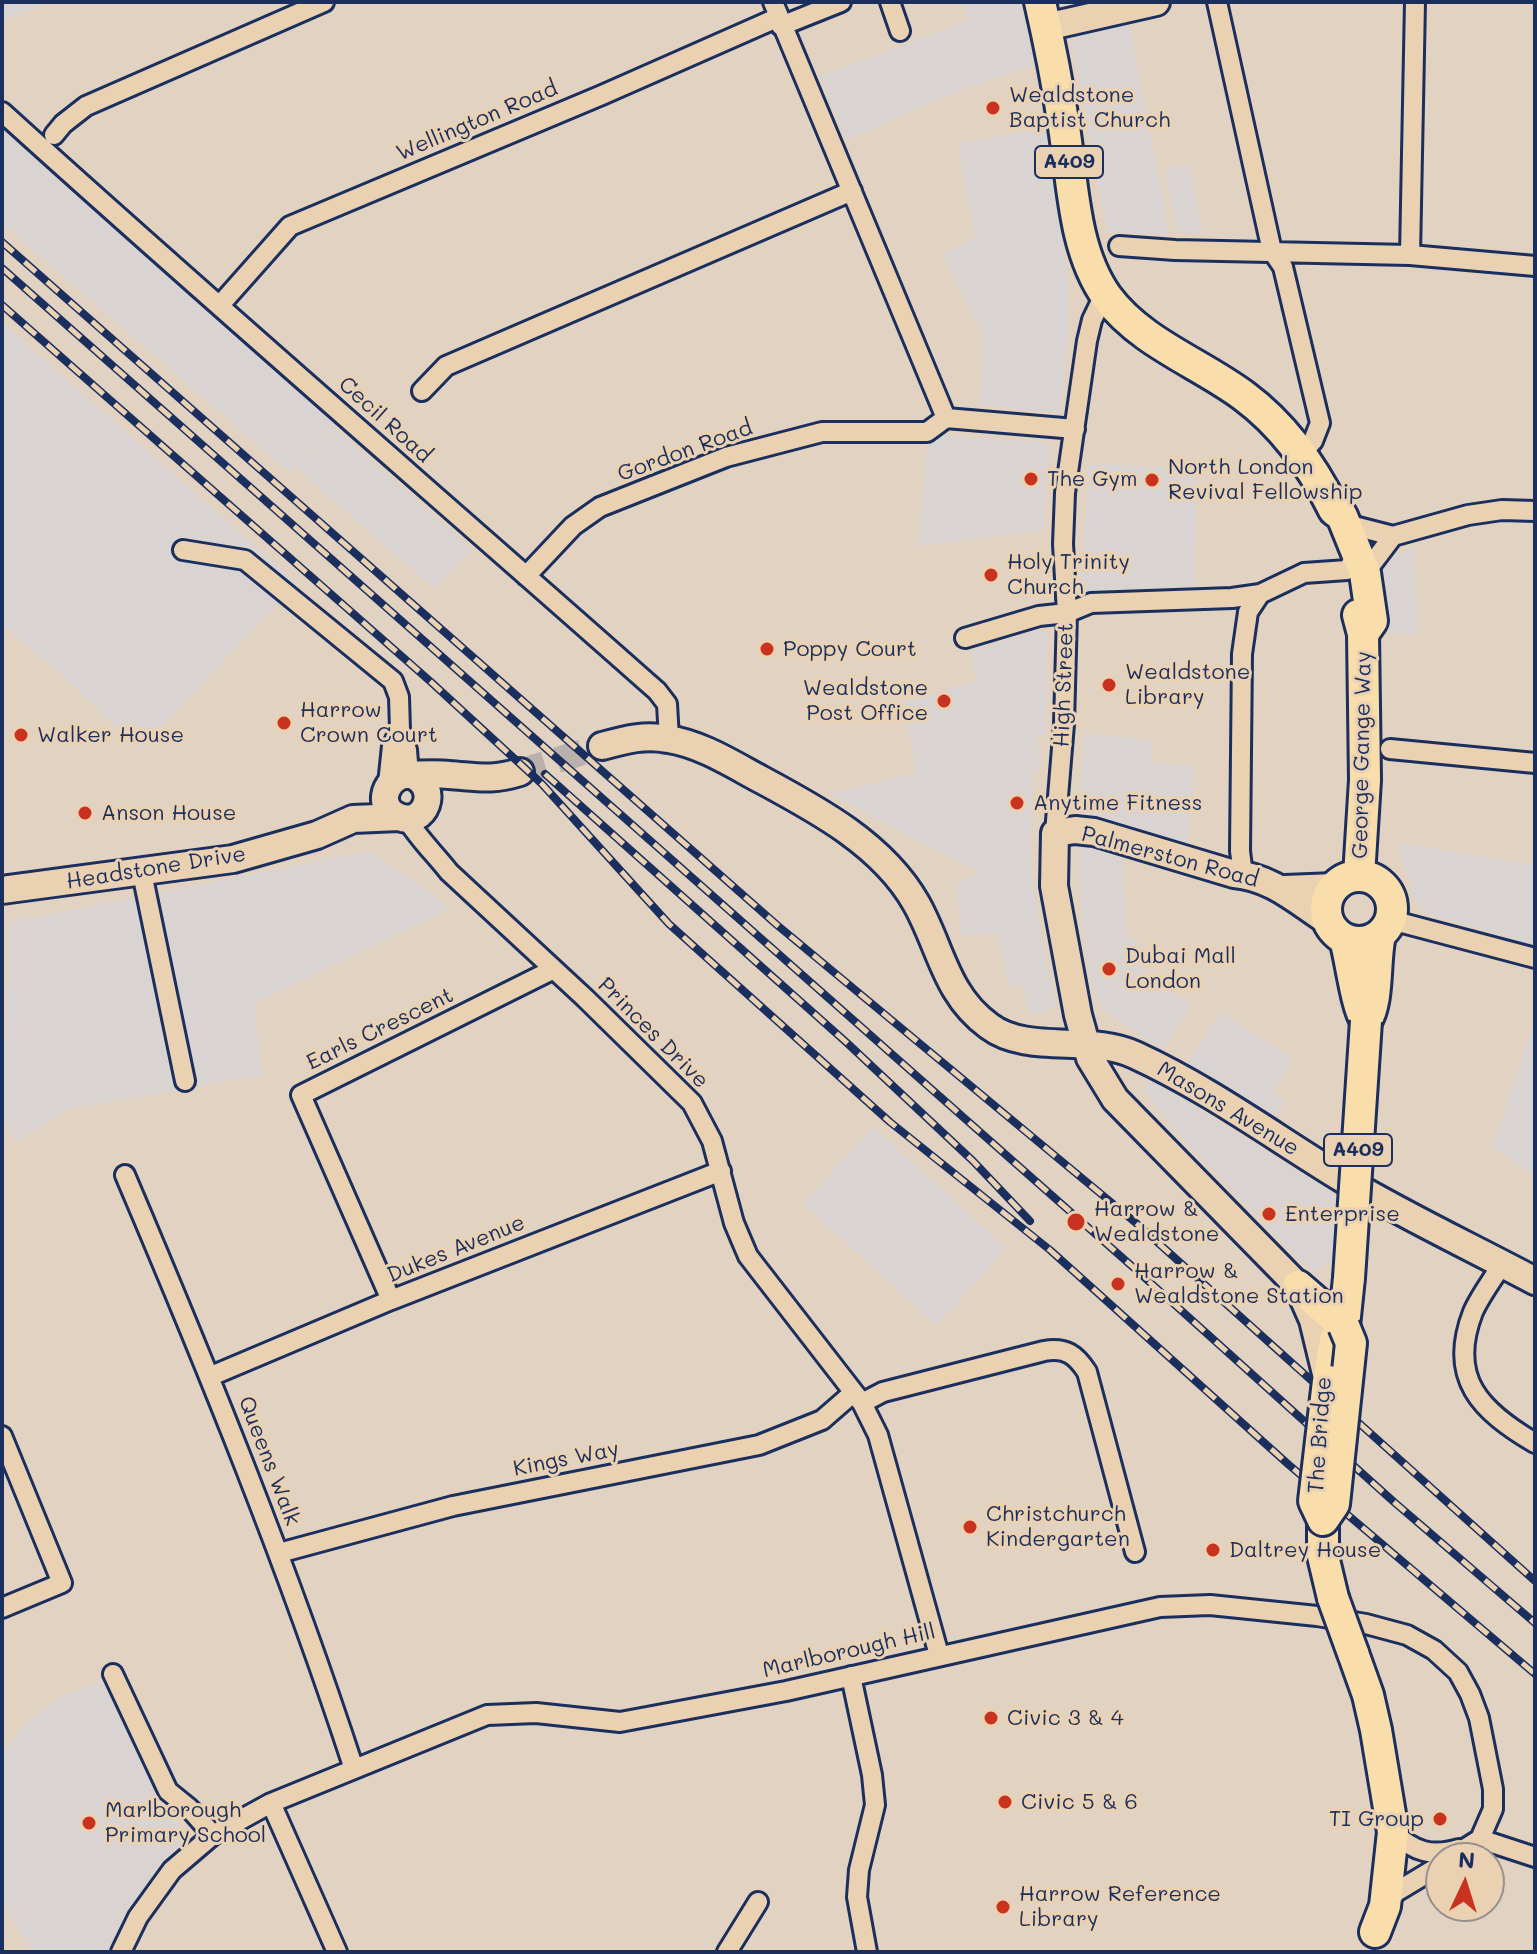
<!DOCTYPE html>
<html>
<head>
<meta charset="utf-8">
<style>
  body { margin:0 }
  #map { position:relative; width:1537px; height:1954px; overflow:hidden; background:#e2d2c1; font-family:Mali,sans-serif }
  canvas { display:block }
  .frame { position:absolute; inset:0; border:4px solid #1b2f5e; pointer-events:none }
  .north { position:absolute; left:1425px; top:1842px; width:80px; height:80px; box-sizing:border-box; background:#ead1b2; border:2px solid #979090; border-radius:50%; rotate:4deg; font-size:22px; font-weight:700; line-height:32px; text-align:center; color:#1b2f5e }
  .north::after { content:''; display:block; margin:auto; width:28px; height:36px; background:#c8321e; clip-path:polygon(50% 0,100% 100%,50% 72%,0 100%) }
</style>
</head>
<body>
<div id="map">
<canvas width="1537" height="1954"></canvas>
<div class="frame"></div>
<div class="north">N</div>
</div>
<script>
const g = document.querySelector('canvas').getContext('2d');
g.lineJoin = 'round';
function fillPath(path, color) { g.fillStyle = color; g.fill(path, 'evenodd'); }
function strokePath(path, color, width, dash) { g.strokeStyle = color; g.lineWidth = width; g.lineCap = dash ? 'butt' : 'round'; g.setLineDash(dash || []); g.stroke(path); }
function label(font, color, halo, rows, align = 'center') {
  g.font = font + ' Mali,sans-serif'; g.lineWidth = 6; g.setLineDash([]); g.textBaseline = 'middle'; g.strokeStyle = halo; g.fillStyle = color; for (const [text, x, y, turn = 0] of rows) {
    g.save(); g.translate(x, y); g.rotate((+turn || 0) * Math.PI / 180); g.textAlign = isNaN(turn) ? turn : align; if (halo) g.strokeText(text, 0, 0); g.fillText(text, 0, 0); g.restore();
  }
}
fillPath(new Path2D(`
  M 2,2 L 46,2 L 29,12 L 2,19 Z
  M 962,2 L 1021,2 L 1035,65 L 956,92 L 846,140 L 820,76 L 969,20 Z
  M 1129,24 L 1164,206 L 1168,234 L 1107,233 L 1099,187 L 1072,42 L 1074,36 Z
  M 2,114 L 220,305 L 336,426 L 290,473 L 2,222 Z
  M 1049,128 L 1068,285 L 1068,335 L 1060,410 L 1058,413 L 980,406 L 984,336 L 942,253 L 975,239 L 958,143 Z
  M 1189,165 L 1202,229 L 1202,234 L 1177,232 L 1165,169 Z
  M 2,323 L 297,583 L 140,749 L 58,671 L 2,624 Z
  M 336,428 L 367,457 L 472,549 L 434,588 L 297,468 Z
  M 928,434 L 1043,442 L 1049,447 L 1044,530 L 919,546 Z
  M 1089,463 L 1197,469 L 1194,586 L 1085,593 L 1081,589 Z
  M 1414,545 L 1417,635 L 1383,632 L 1379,580 L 1390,559 Z
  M 1041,629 L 1047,633 L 1046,736 L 1038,736 L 1039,771 L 1033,771 L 1030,863 L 1042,946 L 1057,1007 L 1030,1015 L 1023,985 L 1009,987 L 998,933 L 962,935 L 956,886 L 979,872 L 830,794 L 917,773 L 903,703 L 977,680 L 970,651 Z
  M 1084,734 L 1152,740 L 1151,762 L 1195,766 L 1187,847 L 1084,819 L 1079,814 Z
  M 1397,842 L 1535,865 L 1535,946 L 1425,913 L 1415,900 Z
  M 1084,845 L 1122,856 L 1127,938 L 1137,938 L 1140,963 L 1145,970 L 1191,1005 L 1163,1051 L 1103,1009 L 1092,985 L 1087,960 L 1081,905 L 1079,848 Z
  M 371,851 L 450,908 L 254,1004 L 262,1075 L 71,1108 L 16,1142 L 2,1116 L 2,1042 L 7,1040 L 10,922 Z
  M 1220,1012 L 1293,1059 L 1273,1092 L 1286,1101 L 1274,1119 L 1187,1065 Z
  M 1535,1018 L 1535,1175 L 1493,1147 Z
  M 1155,1081 L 1339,1197 L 1335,1265 L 1325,1265 L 1316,1275 L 1282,1243 L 1170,1125 L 1143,1090 L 1148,1082 Z
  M 873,1127 L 1006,1248 L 937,1325 L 803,1204 Z
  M 106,1679 L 160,1806 L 194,1840 L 115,1952 L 33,1952 L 2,1903 L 2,1754 L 26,1724 L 61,1697 Z`), '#d9d3d2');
strokePath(new Path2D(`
  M 520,772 L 602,746`), '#bab1ad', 26, [26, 13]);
const street = new Path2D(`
  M 773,2 L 946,418
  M 890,2 L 900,31
  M 1217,2 L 1272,251 L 1283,267 L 1320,423 L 1313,441 L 1301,454
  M 781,26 L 841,2
  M 2,112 C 218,308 439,498 657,691 L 667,704 L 669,739
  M 54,135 L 63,124 L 86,106 L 324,2
  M 1119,246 L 1175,250 L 1410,255 L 1535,266
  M 1410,255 L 1415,2
  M 220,305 L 290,226 L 602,95 L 779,17
  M 422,391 L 446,366 L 852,191
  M 1346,524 L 1393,536 L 1468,515 L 1502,510 L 1535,511
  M 183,550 L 245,560 L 393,681 L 399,697 L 400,730 L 407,750 L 409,775
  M 1365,573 L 1393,536
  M 526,576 L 573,526 L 600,507 L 726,457 L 822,432 L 927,432 L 946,418 L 1075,429
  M 965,638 L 1039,616 L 1067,613 L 1091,603 L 1232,598 L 1260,594 L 1304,573 L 1347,570 L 1358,554
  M 1390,749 L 1535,763
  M 388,784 L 392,746 L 400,730
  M 406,818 C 418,838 434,853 449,872 L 585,998 L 692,1103 L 712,1141 L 734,1223 L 748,1256 L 862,1403 L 878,1435 L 939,1655
  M 1055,833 L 1064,724 L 1067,613 L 1063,544 L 1065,493 L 1087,341 L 1092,320 L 1105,293
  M 142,873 L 185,1081
  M 1243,875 L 1240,851 L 1242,654 L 1248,612 L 1260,594
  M 1391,920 L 1535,958
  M 125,1175 C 208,1370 288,1567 354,1769
  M 1502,1264 C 1493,1279 1480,1296 1473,1312 C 1447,1379 1481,1411 1535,1443
  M 391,1300 L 301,1095 L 552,970
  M 211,1376 L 391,1300 L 721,1171
  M 862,1403 L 883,1392 L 1044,1351 C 1066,1347 1076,1355 1087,1372 L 1135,1552
  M 2,1436 L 62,1583 L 2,1608
  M 279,1553 L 453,1506 L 759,1445 L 822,1420 L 853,1393
  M 113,1674 L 168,1791 L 189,1808 L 213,1835
  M 851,1676 L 872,1775 L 875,1805 L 859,1870 L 857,1897 L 867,1952
  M 271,1803 L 337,1952
  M 1393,1832 C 1414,1852 1432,1857 1459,1849
  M 1480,1839 L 1535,1857
  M 1386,1905 L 1396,1892 L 1441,1865
  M 121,1952 L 138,1917 L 172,1870 L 213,1835 L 271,1803 L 487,1715 L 536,1713 L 620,1722 L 786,1691 L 1160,1607 L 1210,1605 L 1317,1616 L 1366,1624 L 1407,1635 L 1434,1650 L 1458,1672 L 1470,1694 L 1479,1718 L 1493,1789 L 1493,1809 L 1480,1839 L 1450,1858
  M 727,1952 L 758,1902`);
const secondary = new Path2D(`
  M 1046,27 L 1156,2
  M 602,746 C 624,740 645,734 668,739 C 701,744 732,764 762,780 C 818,810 883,845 916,903 C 941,947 945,994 989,1026 C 1027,1055 1091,1034 1135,1055 C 1209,1089 1274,1137 1343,1179 C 1405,1216 1471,1247 1535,1281
  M 412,775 C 441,788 425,827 399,817 C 376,808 384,781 403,775 C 418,775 434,773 449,775 C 478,777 491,781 520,772
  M 1285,889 L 1335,887
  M 2,890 L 233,859 L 317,835 L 353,819 L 399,817
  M 1327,1378 L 1313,1320 L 1298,1286 L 1115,1099 L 1090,1058 L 1078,1015 L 1054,886 L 1055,833 L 1075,830 L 1094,832 L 1234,874 C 1272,877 1298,902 1329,922`);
const primary = new Path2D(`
  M 1040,2 C 1049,41 1057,81 1063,121 C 1073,179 1072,248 1107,297 C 1141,343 1200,363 1244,396 C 1283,425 1313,467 1334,510 L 1342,516 L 1365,573 L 1372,621 L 1363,634
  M 1358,615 L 1363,634 L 1365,780 L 1359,876
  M1326 909a33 33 0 1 1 66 0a33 33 0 1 1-66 0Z
  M 1345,939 C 1351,960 1356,1006 1366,1021 C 1379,1001 1374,960 1380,935
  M 1298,1286 L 1344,1326
  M 1328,1381 L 1335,1340 L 1344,1326 L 1349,1278
  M 1323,1520 L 1323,1556 L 1333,1598
  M 1353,1653 L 1368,1695 L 1376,1730 L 1393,1832 L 1385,1906 L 1375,1932`);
strokePath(street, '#1b2f5e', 24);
strokePath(secondary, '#1b2f5e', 32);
strokePath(primary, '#1b2f5e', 36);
strokePath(street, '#ead1b2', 18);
strokePath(secondary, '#ead1b2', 26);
strokePath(primary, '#f9deab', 30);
const rail = new Path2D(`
  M 2,242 L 777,925 L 1136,1223 L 1535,1581
  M 2,268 L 1134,1268 L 1394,1502 L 1535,1623
  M 2,305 L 431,682 L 542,784 L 669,924 L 890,1122 L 1050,1250 L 1289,1465 L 1535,1674
  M 545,774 L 846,1042 L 973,1161 L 1030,1221`);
strokePath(rail, '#1b2f5e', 8);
strokePath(rail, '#ead1b2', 5, [15]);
const primaryBridge = new Path2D(`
  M 1349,1278 L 1366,1021
  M 1328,1381 L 1314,1501 L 1323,1520 L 1334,1504 L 1351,1343 L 1344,1326
  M 1333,1598 L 1353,1653`);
strokePath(primaryBridge, '#1b2f5e', 36, []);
strokePath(primaryBridge, '#f9deab', 30);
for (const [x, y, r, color] of [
  [993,108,8,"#c8321e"],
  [1031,479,8,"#c8321e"],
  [1152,480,8,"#c8321e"],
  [991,575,8,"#c8321e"],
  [767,649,8,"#c8321e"],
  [1109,685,8,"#c8321e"],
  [944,701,8,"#c8321e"],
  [284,723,8,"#c8321e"],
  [21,735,8,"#c8321e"],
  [1017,803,8,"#c8321e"],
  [85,813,8,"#c8321e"],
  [1109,969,8,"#c8321e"],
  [1269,1214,8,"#c8321e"],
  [1076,1222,10,"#c8321e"],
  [1118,1284,8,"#c8321e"],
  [970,1527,8,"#c8321e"],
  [1213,1550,8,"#c8321e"],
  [991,1718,8,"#c8321e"],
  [1005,1802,8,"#c8321e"],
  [1440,1819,8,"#c8321e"],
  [89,1823,8,"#c8321e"],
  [1003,1907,8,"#c8321e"]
]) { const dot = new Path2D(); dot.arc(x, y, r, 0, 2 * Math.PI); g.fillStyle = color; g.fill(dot); strokePath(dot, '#ead1b2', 3); }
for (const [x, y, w] of [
  [1069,162,68],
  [1358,1150,68]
]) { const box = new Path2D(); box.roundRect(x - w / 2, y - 16, w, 32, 6); g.fillStyle = '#ead1b2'; g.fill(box); strokePath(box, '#1b2f5e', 2); }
label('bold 20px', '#1b2f5e', null, [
  ["A409",1069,162],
  ["A409",1358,1150]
]);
label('22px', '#1b2f5e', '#ead1b2', [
  ["Wealdstone",1009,95],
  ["Baptist Church",1009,120],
  ["North London",1168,467],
  ["Revival Fellowship",1168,492],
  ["The Gym",1047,479],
  ["Holy Trinity",1007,562],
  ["Church",1007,587],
  ["Poppy Court",783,649],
  ["Wealdstone",1125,672],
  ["Library",1125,697],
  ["Wealdstone",928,688,"right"],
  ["Post Office",928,713,"right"],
  ["Harrow",300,710],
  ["Crown Court",300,735],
  ["Walker House",37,735],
  ["Anytime Fitness",1033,803],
  ["Anson House",101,813],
  ["Dubai Mall",1125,956],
  ["London",1125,981],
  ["Harrow &",1094,1209],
  ["Wealdstone",1094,1234],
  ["Enterprise",1285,1214],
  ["Harrow &",1134,1271],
  ["Wealdstone Station",1134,1296],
  ["Christchurch",986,1514],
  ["Kindergarten",986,1539],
  ["Daltrey House",1229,1550],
  ["Civic 3 & 4",1007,1718],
  ["Civic 5 & 6",1021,1802],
  ["Marlborough",105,1810],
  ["Primary School",105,1835],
  ["TI Group",1424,1819,"right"],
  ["Harrow Reference",1019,1894],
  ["Library",1019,1919]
], 'left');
label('22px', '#1b2f5e', '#ead1b2', [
  ["Wellington Road",477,121,-23],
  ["Cecil Road",385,420,42],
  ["Gordon Road",685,451,-20],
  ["High Street",1064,685,-88],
  ["George Gange Way",1362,755,-89],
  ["Palmerston Road",1170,857,15],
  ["Headstone Drive",156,868,-9],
  ["Earls Crescent",380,1029,-26],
  ["Princes Drive",653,1033,45],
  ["Masons Avenue",1228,1109,31],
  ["Dukes Avenue",456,1249,-22],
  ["The Bridge",1320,1435,-86],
  ["Kings Way",566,1459,-11],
  ["Queens Walk",269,1461,69],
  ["Marlborough Hill",849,1651,-13]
]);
</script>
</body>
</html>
